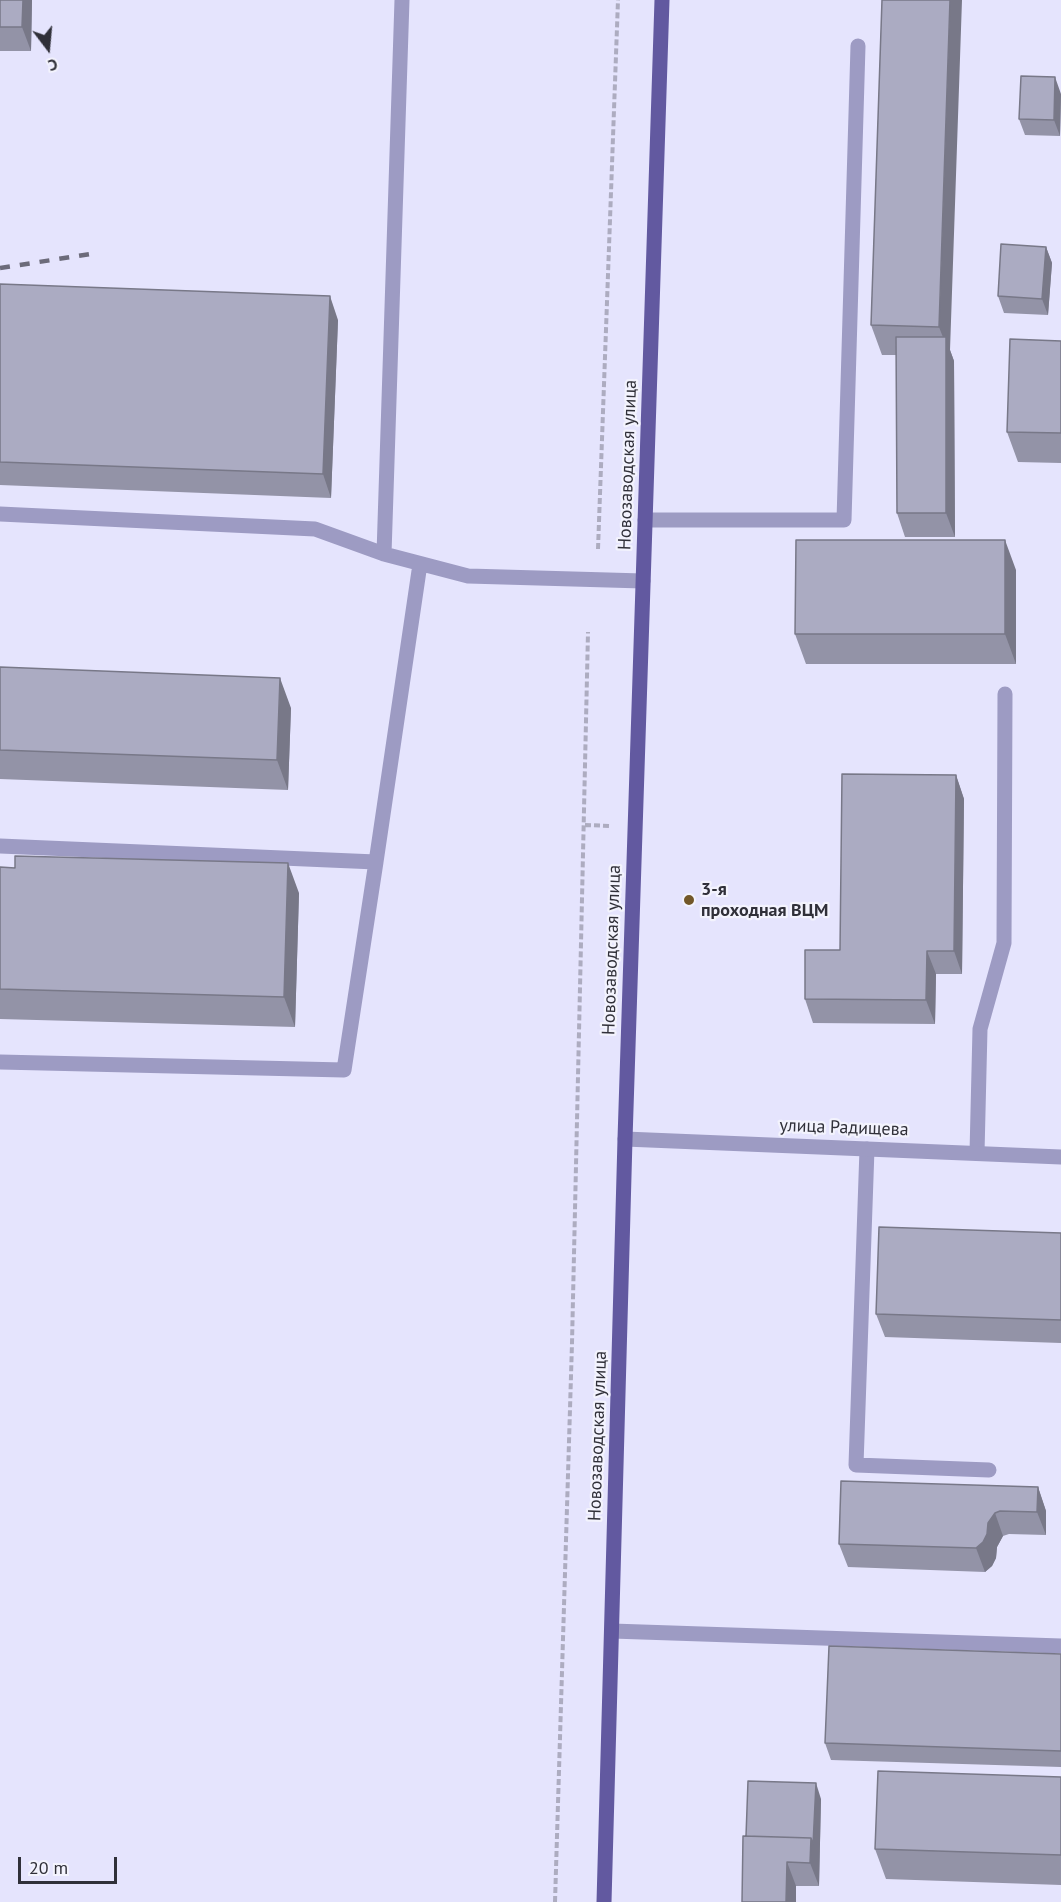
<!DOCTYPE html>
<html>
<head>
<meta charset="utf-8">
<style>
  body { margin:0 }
  #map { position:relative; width:1061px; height:1902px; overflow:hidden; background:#e5e4fd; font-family:"PT Sans",sans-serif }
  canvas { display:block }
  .north { position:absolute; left:18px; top:18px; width:60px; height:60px; -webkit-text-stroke:4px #f3f3fd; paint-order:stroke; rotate:164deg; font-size:16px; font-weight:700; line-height:24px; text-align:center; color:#303039 }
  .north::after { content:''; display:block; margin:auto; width:21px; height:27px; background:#303039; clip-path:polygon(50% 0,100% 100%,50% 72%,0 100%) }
  .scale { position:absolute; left:18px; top:1857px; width:99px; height:27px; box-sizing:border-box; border:3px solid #303039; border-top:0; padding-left:8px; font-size:18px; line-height:21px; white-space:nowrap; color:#303039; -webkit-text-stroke:4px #f3f3fd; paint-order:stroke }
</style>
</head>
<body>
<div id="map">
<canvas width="1061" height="1902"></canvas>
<div class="north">С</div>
<div class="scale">20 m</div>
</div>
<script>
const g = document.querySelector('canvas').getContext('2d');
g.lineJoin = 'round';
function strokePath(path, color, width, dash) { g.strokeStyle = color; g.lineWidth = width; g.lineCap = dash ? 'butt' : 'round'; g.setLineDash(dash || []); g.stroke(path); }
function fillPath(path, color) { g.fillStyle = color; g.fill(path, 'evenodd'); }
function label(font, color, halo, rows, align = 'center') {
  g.font = font + ' "PT Sans",sans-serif'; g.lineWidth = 4.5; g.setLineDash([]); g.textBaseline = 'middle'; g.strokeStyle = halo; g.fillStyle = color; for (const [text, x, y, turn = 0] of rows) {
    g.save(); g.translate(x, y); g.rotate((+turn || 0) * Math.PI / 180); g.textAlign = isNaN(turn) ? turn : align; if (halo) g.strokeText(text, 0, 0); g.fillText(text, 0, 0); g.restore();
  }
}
strokePath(new Path2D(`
  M 598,549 L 618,0
  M 585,825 L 610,826
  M 555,1902 L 572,1343 L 588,632`), '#adacc0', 4, [6, 3]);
strokePath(new Path2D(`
  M 0,514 L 315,529 L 384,554 L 468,576 L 643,581
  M 645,520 L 844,520 L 858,46
  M 384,554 L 402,0
  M 0,846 L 376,862 L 420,564
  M 0,1062 L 344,1070 L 376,862
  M 867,1149 L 856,1465 L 989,1470
  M 977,1153 L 980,1029 L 1004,943 L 1005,694
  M 612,1631 L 1061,1646`), '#9d9bc3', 15);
strokePath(new Path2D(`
  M 625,1139 L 1061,1157`), '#9d9bc3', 15);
strokePath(new Path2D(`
  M 604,1902 L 625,1139 L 662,0`), '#6259a0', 15);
strokePath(new Path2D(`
  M 0,268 L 97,253`), '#6c6b7a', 4.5, [10, 10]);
fillPath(new Path2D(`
  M 0,0 L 32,0 L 31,51 L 0,51 Z
  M 882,0 L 950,350 L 954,361 L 955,537 L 905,537 L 897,513 L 896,355 L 882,355 L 871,325 Z
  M 1061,94 L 1060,136 L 1025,135 L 1019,119 Z
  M 1046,247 L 1052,263 L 1048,315 L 1004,313 L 998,296 Z
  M 0,284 L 338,320 L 331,498 L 0,485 Z
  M 1061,341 L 1061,463 L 1018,462 L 1007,432 Z
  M 1016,570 L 1016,664 L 806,664 L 795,634 Z
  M 0,667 L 291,708 L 288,790 L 0,779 Z
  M 956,775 L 964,799 L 962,974 L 936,974 L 935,1024 L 813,1023 L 805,999 L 840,950 Z
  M 0,867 L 299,893 L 295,1027 L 0,1019 Z
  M 1061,1233 L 1061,1343 L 885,1337 L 876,1314 Z
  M 1038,1487 L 1046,1511 L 1046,1535 L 1009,1534 L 1003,1536 L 997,1547 L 996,1558 L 992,1566 L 985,1572 L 848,1567 L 839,1544 Z
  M 1061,1654 L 1061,1767 L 831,1760 L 825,1743 Z
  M 1061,1777 L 1061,1885 L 886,1879 L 875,1849 Z
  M 821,1799 L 819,1886 L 796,1886 L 796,1902 L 742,1902 Z`), '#9393a7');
fillPath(new Path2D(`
  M 23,0 L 32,0 L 31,51 L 22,27 Z
  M 950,0 L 962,0 L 950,350 L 954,361 L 955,537 L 946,513 L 946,345 L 939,327 Z
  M 1055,77 L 1061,94 L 1060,136 L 1054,120 Z
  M 1046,247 L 1052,263 L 1048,315 L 1042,299 Z
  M 330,296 L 338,320 L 331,498 L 323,474 Z
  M 1005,540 L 1016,570 L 1016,664 L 1005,634 Z
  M 280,678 L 291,708 L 288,790 L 277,760 Z
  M 956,775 L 964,799 L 962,974 L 954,951 Z
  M 288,863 L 299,893 L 295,1027 L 284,997 Z
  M 927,951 L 936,974 L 935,1024 L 926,1000 Z
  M 1038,1487 L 1046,1511 L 1046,1535 L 1037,1512 Z
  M 995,1513 L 1003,1536 L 997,1547 L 996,1558 L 992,1566 L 985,1572 L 976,1548 L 988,1523 Z
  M 816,1783 L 821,1799 L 819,1886 L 810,1863 L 811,1838 Z
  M 787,1862 L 796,1886 L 796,1902 L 786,1902 Z`), '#787888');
const building = new Path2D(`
  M 0,0 L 23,0 L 22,27 L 0,27 Z
  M 882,0 L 950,0 L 939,327 L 871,325 Z
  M 1021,76 L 1055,77 L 1054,120 L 1019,119 Z
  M 1001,244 L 1046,247 L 1042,299 L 998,296 Z
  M 0,284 L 330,296 L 323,474 L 0,462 Z
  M 896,337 L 946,337 L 946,513 L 897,513 Z
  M 1010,339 L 1061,341 L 1061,433 L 1007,432 Z
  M 796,540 L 1005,540 L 1005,634 L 795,634 Z
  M 0,667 L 280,678 L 277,760 L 0,750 Z
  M 842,774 L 956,775 L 954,951 L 927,951 L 926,1000 L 805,999 L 805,950 L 840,950 Z
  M 15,856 L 288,863 L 284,997 L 0,989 L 0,867 L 15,868 Z
  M 879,1227 L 1061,1233 L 1061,1320 L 876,1314 Z
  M 841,1481 L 1038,1487 L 1037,1512 L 1000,1511 L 995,1513 L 988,1523 L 987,1534 L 983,1542 L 976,1548 L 839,1544 Z
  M 829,1646 L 1061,1654 L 1061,1751 L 825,1743 Z
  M 878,1771 L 1061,1777 L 1061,1855 L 875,1849 Z
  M 748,1781 L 816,1783 L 813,1845 L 811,1838 L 746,1836 Z
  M 743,1836 L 811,1838 L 810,1863 L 787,1862 L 786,1902 L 742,1902 Z`);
fillPath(building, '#ababc2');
strokePath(building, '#787888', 1.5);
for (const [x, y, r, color] of [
  [689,900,6,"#725729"]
]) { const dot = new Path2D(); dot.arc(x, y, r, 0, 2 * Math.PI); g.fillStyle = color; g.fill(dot); strokePath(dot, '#f3f3fd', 2); }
label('18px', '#303039', '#f3f3fd', [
  ["Новозаводская улица",628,465,-88],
  ["Новозаводская улица",612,950,-88],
  ["улица Радищева",844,1128,2],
  ["Новозаводская улица",598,1436,-88]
]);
label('bold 18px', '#303039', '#f3f3fd', [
  ["3-я",701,890],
  ["проходная ВЦМ",701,911]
], 'left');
</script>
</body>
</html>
